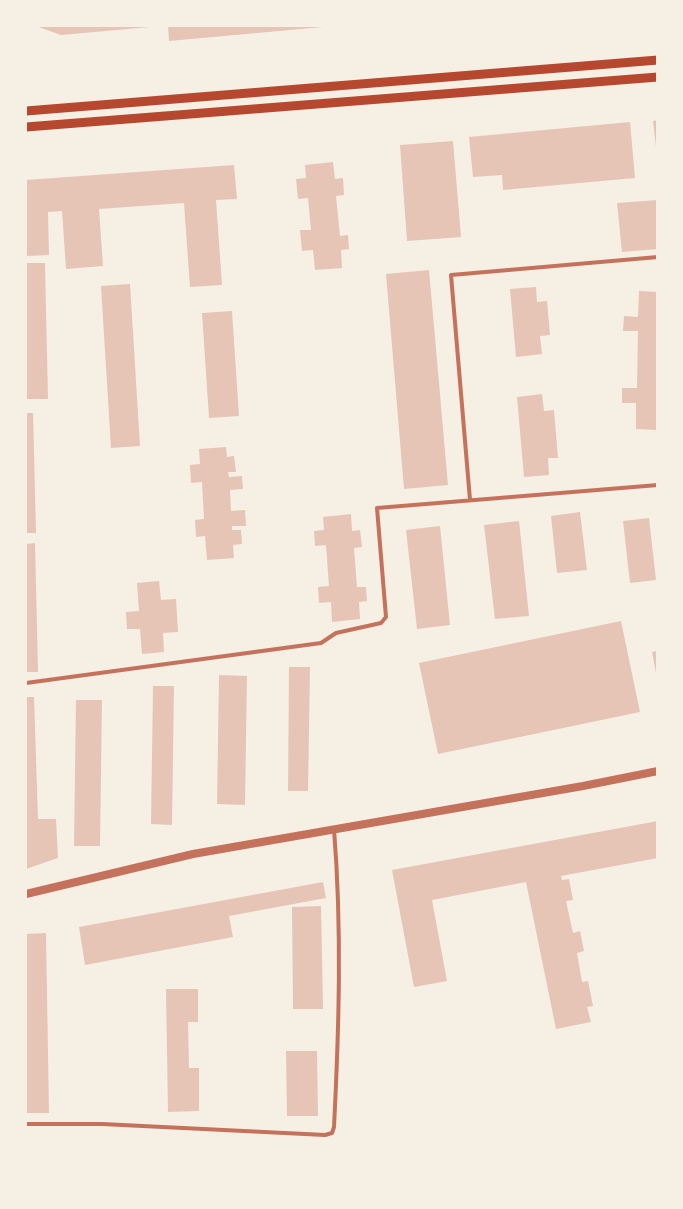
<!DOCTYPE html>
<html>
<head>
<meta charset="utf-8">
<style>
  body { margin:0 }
  #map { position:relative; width:683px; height:1209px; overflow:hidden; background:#f6efe4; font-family:Mulish,sans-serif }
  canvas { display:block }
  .frame { position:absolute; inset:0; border:27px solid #f6efe4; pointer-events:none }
</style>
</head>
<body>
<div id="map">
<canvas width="683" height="1209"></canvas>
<div class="frame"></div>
</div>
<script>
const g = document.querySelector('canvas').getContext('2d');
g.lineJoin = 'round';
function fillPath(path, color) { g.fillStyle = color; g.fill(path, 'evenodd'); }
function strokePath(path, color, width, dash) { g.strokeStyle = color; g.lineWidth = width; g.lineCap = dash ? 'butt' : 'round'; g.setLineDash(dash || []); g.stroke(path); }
fillPath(new Path2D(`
  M 36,26 L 150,26 L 150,27 L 61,35 Z
  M 168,26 L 323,26 L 323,27 L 169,41 Z
  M 658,120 L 658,147 L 656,147 L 653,121 Z
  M 630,122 L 635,178 L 503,190 L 502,175 L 473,177 L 469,137 Z
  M 453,141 L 461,237 L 407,241 L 400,145 Z
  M 333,162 L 335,179 L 343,178 L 344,195 L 336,196 L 340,236 L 348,235 L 349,249 L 341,250 L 342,268 L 315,270 L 313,250 L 302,251 L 300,230 L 311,230 L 308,198 L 298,199 L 296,179 L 306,178 L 305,165 Z
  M 234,165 L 237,199 L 216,200 L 222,285 L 190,287 L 184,203 L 99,209 L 103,266 L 66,269 L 62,211 L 48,212 L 49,255 L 26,256 L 26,180 Z
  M 658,200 L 658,249 L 622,252 L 617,203 Z
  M 26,263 L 45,263 L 48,399 L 26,399 Z
  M 429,270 L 448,485 L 404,489 L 386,274 Z
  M 130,284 L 140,446 L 111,448 L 101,286 Z
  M 536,287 L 537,302 L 547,301 L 550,335 L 540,336 L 542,354 L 516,357 L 510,289 Z
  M 639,291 L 658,292 L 658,430 L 636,429 L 636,403 L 622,403 L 622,388 L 637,388 L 638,331 L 623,331 L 624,316 L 638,317 Z
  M 232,311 L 239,416 L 209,418 L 202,313 Z
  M 542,394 L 544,411 L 554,410 L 558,458 L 548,458 L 549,475 L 524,477 L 517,397 Z
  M 26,413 L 33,413 L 36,533 L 26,533 Z
  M 226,447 L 227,457 L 234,456 L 236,472 L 228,472 L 229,477 L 242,476 L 243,489 L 230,490 L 231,511 L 245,510 L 246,526 L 232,526 L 232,530 L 241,530 L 242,544 L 233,545 L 234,558 L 207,560 L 205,536 L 196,537 L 195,520 L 204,519 L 202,482 L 191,483 L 190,465 L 200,464 L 199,449 Z
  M 580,512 L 587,570 L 557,573 L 551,516 Z
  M 351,514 L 352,531 L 360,530 L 362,547 L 354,548 L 357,587 L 366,587 L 367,601 L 359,602 L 360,619 L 332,622 L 331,602 L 319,603 L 318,587 L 329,586 L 326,545 L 315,546 L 314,531 L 324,530 L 323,517 Z
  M 649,518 L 656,580 L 630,583 L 623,521 Z
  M 519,521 L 529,616 L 495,619 L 484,525 Z
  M 440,526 L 450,625 L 417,629 L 406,530 Z
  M 35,543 L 38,672 L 26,672 L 26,544 Z
  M 159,581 L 161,600 L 176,599 L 178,632 L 163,633 L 164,652 L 142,654 L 140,629 L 127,629 L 126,612 L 139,611 L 137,583 Z
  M 621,621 L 640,712 L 438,754 L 419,663 Z
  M 658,651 L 658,673 L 656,673 L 652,652 Z
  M 289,667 L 310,667 L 308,791 L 288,791 Z
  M 219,675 L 247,676 L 245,805 L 217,804 Z
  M 153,686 L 174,686 L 172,825 L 151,824 Z
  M 26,697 L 34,697 L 38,819 L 56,819 L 58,858 L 26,869 Z
  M 76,700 L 102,700 L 100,846 L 74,846 Z
  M 658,821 L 658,858 L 561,876 L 562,880 L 569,879 L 573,900 L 566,901 L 573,933 L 580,931 L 584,951 L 577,953 L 582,982 L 588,981 L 593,1006 L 587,1007 L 591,1022 L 556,1029 L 526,882 L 432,900 L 447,981 L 414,987 L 392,870 Z
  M 323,882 L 326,898 L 229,916 L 233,937 L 85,965 L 79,927 Z
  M 321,906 L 323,1009 L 293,1009 L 292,907 Z
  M 46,933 L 49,1113 L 26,1113 L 26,934 Z
  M 166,989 L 198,989 L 198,1022 L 188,1022 L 189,1068 L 199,1068 L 199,1111 L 168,1112 Z
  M 286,1051 L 317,1051 L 318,1116 L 287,1116 Z`), '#e6c5b7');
strokePath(new Path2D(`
  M 470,500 L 451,275 L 658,257
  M 26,683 L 321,643 L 336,633 L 381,623 L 386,617 L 377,508 L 658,485
  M 26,1124 L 102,1124 L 325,1135 L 332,1133 L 334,1127 C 339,1028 342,929 334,829`), '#c5725c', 4);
strokePath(new Path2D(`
  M 26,894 L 193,854 L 583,786 L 658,771`), '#c5725c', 8);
strokePath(new Path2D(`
  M 26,111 L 658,60
  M 26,127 L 658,77`), '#b5482f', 9);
</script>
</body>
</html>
